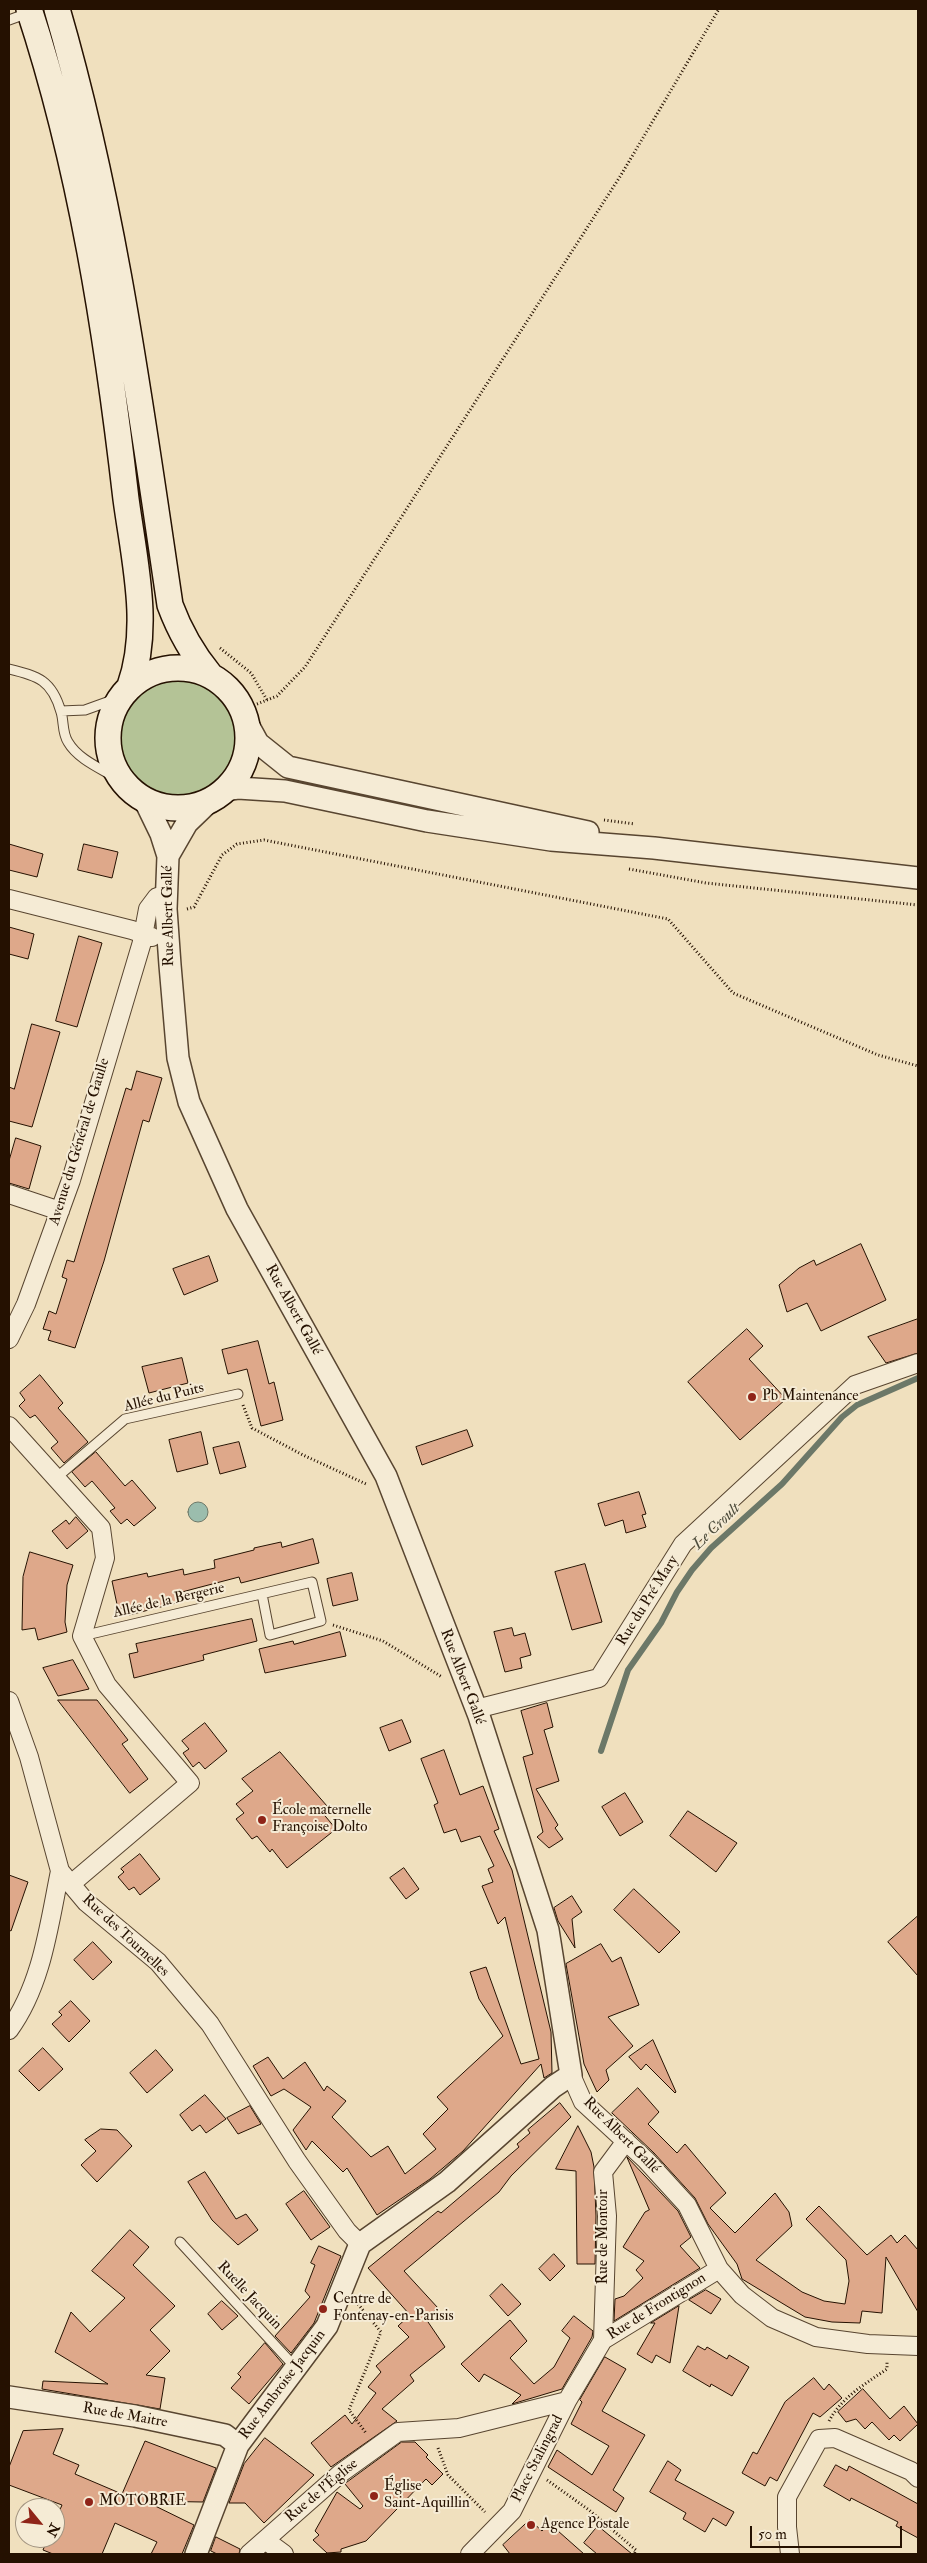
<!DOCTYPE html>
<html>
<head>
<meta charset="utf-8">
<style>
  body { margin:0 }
  #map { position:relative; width:927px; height:2563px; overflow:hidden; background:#f0e0be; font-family:"IM FELL Double Pica",serif }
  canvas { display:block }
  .frame { position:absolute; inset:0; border:10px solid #251101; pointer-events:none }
  .north { position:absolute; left:15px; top:2498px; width:50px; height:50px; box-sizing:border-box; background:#f5ebd5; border:1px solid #a29480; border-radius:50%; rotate:118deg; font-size:14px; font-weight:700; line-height:20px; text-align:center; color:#251101 }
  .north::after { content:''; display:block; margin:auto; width:18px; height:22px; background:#8f2418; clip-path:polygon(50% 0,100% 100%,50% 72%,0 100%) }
  .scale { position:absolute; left:750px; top:2526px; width:152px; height:22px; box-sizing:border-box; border:2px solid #251101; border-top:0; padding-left:6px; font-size:15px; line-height:18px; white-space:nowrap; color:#251101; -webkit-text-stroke:4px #f5ebd5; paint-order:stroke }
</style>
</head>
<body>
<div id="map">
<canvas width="927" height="2563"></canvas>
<div class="frame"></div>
<div class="north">N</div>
<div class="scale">50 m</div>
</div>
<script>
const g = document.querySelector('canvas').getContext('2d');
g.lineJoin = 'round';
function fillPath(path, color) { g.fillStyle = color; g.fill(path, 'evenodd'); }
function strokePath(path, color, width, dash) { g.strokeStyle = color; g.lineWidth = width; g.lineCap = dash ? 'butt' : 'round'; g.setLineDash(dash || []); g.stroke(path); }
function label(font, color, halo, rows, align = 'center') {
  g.font = font + ' "IM FELL Double Pica",serif'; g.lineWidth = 4; g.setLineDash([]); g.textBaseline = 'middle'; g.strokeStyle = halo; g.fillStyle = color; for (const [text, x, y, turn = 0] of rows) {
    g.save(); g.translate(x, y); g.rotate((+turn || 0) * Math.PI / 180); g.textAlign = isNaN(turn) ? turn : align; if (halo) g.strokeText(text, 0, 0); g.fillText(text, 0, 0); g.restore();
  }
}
fillPath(new Path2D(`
  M119 736a59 59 0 1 1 118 0a59 59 0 1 1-118 0Z`), '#b4c396');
const water = new Path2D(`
  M188 1512a10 10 0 1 1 20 0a10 10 0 1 1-20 0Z`);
fillPath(water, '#9bbdad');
strokePath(water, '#6c7868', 1);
strokePath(new Path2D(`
  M 601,1751 L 628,1670 L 661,1623 L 677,1592 L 692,1570 L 711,1548 L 782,1484 L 842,1417 L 857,1405 L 918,1378`), '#6c7868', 6);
const building = new Path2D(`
  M 9,844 L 43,854 L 37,877 L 9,870 Z
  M 84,844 L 118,852 L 112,878 L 78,870 Z
  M 9,927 L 34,934 L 28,959 L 9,954 Z
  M 79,936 L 102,943 L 77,1027 L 56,1021 Z
  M 32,1024 L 60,1032 L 32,1127 L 9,1121 L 9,1087 L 14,1089 Z
  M 137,1071 L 162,1078 L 149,1122 L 143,1120 L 104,1261 L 75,1348 L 48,1340 L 51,1331 L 43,1329 L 49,1311 L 56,1314 L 67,1279 L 62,1277 L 67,1260 L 74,1262 L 126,1088 L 131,1090 Z
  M 16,1138 L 41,1146 L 29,1189 L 9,1183 L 9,1161 Z
  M 861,1244 L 886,1300 L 821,1331 L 807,1303 L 787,1312 L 779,1285 L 799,1268 L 814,1260 L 816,1265 Z
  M 209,1256 L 218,1281 L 184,1295 L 173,1269 Z
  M 918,1319 L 918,1353 L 886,1363 L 868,1337 Z
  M 747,1329 L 763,1346 L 749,1359 L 786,1399 L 740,1440 L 688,1382 Z
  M 258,1341 L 269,1384 L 274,1382 L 283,1420 L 261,1426 L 247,1369 L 228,1374 L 222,1350 Z
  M 182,1358 L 188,1383 L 149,1393 L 142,1367 Z
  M 40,1375 L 63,1403 L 58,1408 L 88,1442 L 64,1463 L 51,1448 L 58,1442 L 35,1415 L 30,1418 L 19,1406 L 25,1400 L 20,1393 Z
  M 467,1430 L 473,1446 L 422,1465 L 416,1447 Z
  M 201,1432 L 208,1464 L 177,1472 L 169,1440 Z
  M 239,1442 L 246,1467 L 220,1474 L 213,1448 Z
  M 96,1452 L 125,1486 L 132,1480 L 156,1508 L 134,1526 L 127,1519 L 121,1524 L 110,1511 L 115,1508 L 92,1481 L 85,1487 L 72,1472 Z
  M 639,1492 L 646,1514 L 642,1515 L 646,1527 L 626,1533 L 623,1520 L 605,1526 L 598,1504 Z
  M 76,1517 L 88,1531 L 67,1549 L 52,1531 L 66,1520 L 69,1524 Z
  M 313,1539 L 319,1563 L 241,1583 L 239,1577 L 197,1588 L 182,1592 L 184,1601 L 129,1615 L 127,1607 L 118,1609 L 112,1581 L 147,1573 L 148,1577 L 183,1569 L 184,1575 L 215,1568 L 214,1560 L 254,1550 L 254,1548 L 281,1542 L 282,1547 Z
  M 30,1552 L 73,1565 L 67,1585 L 65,1622 L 67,1632 L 38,1640 L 35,1628 L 22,1630 L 23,1577 Z
  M 585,1564 L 602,1622 L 572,1630 L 555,1572 Z
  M 352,1573 L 358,1600 L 333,1606 L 327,1579 Z
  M 252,1619 L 257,1641 L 203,1655 L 204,1660 L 134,1678 L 129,1654 L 138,1652 L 136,1644 Z
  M 512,1628 L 514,1636 L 525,1633 L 531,1655 L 520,1658 L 522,1668 L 505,1672 L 494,1632 Z
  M 340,1632 L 346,1656 L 265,1673 L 259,1649 L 293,1641 L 294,1644 Z
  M 73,1660 L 89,1689 L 58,1696 L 43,1668 Z
  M 58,1700 L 97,1700 L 128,1740 L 122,1744 L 148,1779 L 130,1793 Z
  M 547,1703 L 553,1727 L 544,1730 L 559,1781 L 536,1789 L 558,1825 L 555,1828 L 563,1839 L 549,1848 L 537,1837 L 543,1832 L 523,1757 L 533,1754 L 521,1711 Z
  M 402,1720 L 411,1742 L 389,1751 L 380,1728 Z
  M 205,1723 L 227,1751 L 205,1769 L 199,1762 L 193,1767 L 183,1753 L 189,1749 L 182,1741 Z
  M 444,1750 L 460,1795 L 483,1786 L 499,1829 L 494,1831 L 512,1870 L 551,2032 L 552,2073 L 544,2078 L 541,2064 L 463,2151 L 430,2179 L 377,2215 L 347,2168 L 343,2172 L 312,2141 L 306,2150 L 293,2130 L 311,2107 L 284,2089 L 271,2096 L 253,2066 L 268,2057 L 283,2079 L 305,2062 L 324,2091 L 327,2086 L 346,2101 L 332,2117 L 371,2157 L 388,2146 L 405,2174 L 436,2149 L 423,2134 L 448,2109 L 437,2097 L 503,2036 L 479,1999 L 470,1972 L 486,1967 L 521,2064 L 539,2059 L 505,1917 L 498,1924 L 482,1886 L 493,1882 L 488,1869 L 494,1866 L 480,1836 L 461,1842 L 456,1829 L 444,1833 L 434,1805 L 438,1803 L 421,1759 Z
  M 280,1752 L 327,1806 L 321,1811 L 336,1829 L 287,1868 L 272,1849 L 270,1852 L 257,1836 L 252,1839 L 236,1819 L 244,1813 L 236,1804 L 253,1791 L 242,1779 Z
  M 625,1793 L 643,1822 L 620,1836 L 602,1807 Z
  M 688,1811 L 737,1843 L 716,1872 L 670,1836 Z
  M 140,1854 L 160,1879 L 140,1895 L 134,1887 L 129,1890 L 118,1877 L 124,1872 L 121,1869 Z
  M 404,1868 L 419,1889 L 406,1899 L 390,1878 Z
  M 9,1875 L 28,1882 L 11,1931 L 9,1930 Z
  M 634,1889 L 680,1932 L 659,1953 L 614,1910 Z
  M 572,1896 L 582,1912 L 572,1919 L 575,1948 L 558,1921 L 554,1908 Z
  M 918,1916 L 918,1976 L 888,1942 Z
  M 93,1942 L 112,1962 L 93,1980 L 74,1960 Z
  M 601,1944 L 612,1962 L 621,1957 L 639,2005 L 608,2017 L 633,2046 L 606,2070 L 609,2080 L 597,2092 L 584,2064 L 566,1964 Z
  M 71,2001 L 90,2021 L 69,2042 L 52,2024 L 62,2015 L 59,2012 Z
  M 653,2040 L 676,2092 L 675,2093 L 646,2064 L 641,2070 L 629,2057 Z
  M 43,2048 L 63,2069 L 39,2091 L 19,2071 Z
  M 156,2050 L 173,2070 L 147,2093 L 130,2073 Z
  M 638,2088 L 659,2112 L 648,2124 L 677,2153 L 685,2144 L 726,2193 L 710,2208 L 735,2233 L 775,2193 L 789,2212 L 792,2226 L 756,2260 L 802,2292 L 824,2301 L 845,2304 L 849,2281 L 846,2260 L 806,2219 L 819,2206 L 867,2255 L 891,2235 L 897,2243 L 905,2235 L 918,2250 L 918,2312 L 886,2257 L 882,2313 L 862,2311 L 860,2323 L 832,2322 L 805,2317 L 742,2279 L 737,2264 L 708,2224 L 695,2198 L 654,2153 L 612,2113 Z
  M 205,2095 L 226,2119 L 206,2133 L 200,2125 L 192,2131 L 180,2115 Z
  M 560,2103 L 571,2117 L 511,2176 L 499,2192 L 404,2271 L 438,2308 L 426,2319 L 445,2347 L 410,2375 L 414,2381 L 382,2409 L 397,2421 L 331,2467 L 311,2443 L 345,2415 L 352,2424 L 376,2393 L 368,2387 L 381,2372 L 376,2366 L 409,2337 L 398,2326 L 410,2315 L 368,2268 L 438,2211 L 441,2213 L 519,2147 L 517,2144 L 530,2133 L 528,2130 Z
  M 250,2106 L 261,2124 L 238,2134 L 227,2118 Z
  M 578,2126 L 591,2152 L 594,2167 L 596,2216 L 595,2264 L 577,2264 L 576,2171 L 556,2169 Z
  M 101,2129 L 117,2130 L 132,2146 L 97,2182 L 81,2165 L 96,2151 L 85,2140 Z
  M 627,2157 L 678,2211 L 691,2237 L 680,2246 L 700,2268 L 614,2321 L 615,2299 L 624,2296 L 643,2278 L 636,2270 L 644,2261 L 623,2247 L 645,2212 L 649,2210 Z
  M 205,2172 L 236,2219 L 246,2214 L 258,2230 L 238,2245 L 212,2220 L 188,2182 Z
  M 304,2191 L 330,2227 L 311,2240 L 286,2204 Z
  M 130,2230 L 149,2247 L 133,2265 L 175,2306 L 150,2330 L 170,2351 L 146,2375 L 165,2378 L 160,2409 L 42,2389 L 43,2381 L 108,2384 L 55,2352 L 71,2312 L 90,2332 L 125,2298 L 92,2271 Z
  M 319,2246 L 341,2256 L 314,2323 L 291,2353 L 275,2336 L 310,2297 L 305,2291 L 315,2265 L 311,2263 Z
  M 554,2254 L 565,2266 L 550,2281 L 539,2269 Z
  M 502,2284 L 521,2304 L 508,2316 L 490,2296 Z
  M 706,2290 L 721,2299 L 711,2314 L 689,2300 Z
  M 222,2301 L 238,2316 L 222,2330 L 208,2314 Z
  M 679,2306 L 670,2363 L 656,2355 L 652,2363 L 637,2354 L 655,2323 L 651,2323 Z
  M 574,2316 L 593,2331 L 592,2337 L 562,2389 L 512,2404 L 521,2395 L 484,2374 L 479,2382 L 461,2364 L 510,2320 L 527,2341 L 510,2358 L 534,2384 L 554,2367 L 570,2338 L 562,2331 Z
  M 265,2343 L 283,2364 L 249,2404 L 231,2388 L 241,2377 L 238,2374 Z
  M 698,2346 L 705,2350 L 707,2347 L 727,2359 L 729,2355 L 749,2367 L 732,2396 L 711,2384 L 710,2387 L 683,2371 Z
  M 605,2357 L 626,2369 L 602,2411 L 645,2435 L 613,2490 L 624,2498 L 616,2512 L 548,2467 L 557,2450 L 592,2475 L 609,2446 L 571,2424 L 582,2402 L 580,2400 Z
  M 814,2378 L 824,2390 L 829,2384 L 842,2398 L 820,2417 L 813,2413 L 777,2481 L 770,2477 L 765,2486 L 742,2473 L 753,2452 L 757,2454 L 785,2402 Z
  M 863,2389 L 890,2419 L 904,2406 L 918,2424 L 900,2441 L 894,2435 L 889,2440 L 872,2422 L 865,2429 L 856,2419 L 846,2422 L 838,2412 Z
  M 63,2429 L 53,2454 L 79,2465 L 75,2474 L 122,2494 L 145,2441 L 216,2468 L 203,2502 L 145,2501 L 194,2525 L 182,2554 L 151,2554 L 157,2542 L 115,2523 L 102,2554 L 53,2554 L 43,2550 L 48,2538 L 55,2538 L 55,2521 L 62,2505 L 9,2485 L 9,2467 L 23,2431 Z
  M 265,2438 L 314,2475 L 264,2523 L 245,2503 L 229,2503 L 244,2464 Z
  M 402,2442 L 415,2442 L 428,2455 L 426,2457 L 443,2474 L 432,2485 L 426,2479 L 366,2541 L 341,2549 L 341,2552 L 327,2553 L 313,2540 L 319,2535 L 315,2531 L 337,2492 L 360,2509 L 363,2506 L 345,2484 Z
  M 668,2461 L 681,2470 L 675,2480 L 734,2512 L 726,2526 L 713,2518 L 705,2532 L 683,2519 L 686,2513 L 650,2492 Z
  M 836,2465 L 847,2471 L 849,2466 L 918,2504 L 918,2538 L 896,2526 L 898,2522 L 851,2498 L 850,2501 L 824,2486 Z
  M 530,2520 L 542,2531 L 549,2523 L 584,2554 L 510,2554 L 503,2545 Z
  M 598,2526 L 632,2554 L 597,2554 L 584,2543 Z
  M 216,2537 L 240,2549 L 239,2554 L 217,2554 L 211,2551 Z`);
fillPath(building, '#dea88a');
strokePath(building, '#251101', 1);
const service = new Path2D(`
  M 9,20 L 28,13
  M 9,669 C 38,676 52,680 61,712 C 64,721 62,733 68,742 C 79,761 105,770 123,782
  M 61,711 L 85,710 L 121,697
  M 56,1478 L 125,1419 L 238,1394
  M 82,1636 L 312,1582 L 321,1621 L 270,1635 L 262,1594
  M 180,2242 L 295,2367`);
const minor = new Path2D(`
  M 9,899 L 132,930 L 152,937
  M 142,941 L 148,909 L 157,897 L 167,895
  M 9,1194 L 60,1211
  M 9,1339 L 26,1304 L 71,1180 L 142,942
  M 9,1426 L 101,1528 L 105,1558 L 82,1636 L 107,1685 L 190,1783 L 71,1884
  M 9,1701 L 29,1757 L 60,1871 L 86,1902 L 158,1962 L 210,2024 L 297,2161 L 347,2231 L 360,2244
  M 476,1709 L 599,1678 L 683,1544 L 855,1385 L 918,1363
  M 9,2030 C 42,1985 49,1925 60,1871
  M 571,2075 L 583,2102 L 646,2160 L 687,2205 L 719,2269 L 742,2295 L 772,2318 L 816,2337 L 868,2344 L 918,2346
  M 603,2340 L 607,2216 L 603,2172 L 626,2141
  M 265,2540 L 284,2554
  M 249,2554 L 341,2473 L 398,2432 L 459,2428 L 567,2401
  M 470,2554 L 512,2511 L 567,2401 L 603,2340 L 719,2269
  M 790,2554 L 787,2527 L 787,2497 L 819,2439 L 835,2438 L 911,2471 L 918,2478`);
const tertiary = new Path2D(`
  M 246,721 L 258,743 L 288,767 L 588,832
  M 224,790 L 238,788 L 285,791 L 427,821 L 551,840 L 654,848 L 918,878
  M 145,801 L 161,834 L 168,856 L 166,909 L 170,965 L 178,1058 L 189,1102 L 237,1209 L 386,1476 L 479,1716 L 548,1930 L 571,2075 L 553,2087 L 447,2182 L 360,2244 L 327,2326 L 238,2445 L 196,2554
  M 168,856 L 187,823 L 213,798
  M 9,2397 L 135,2416 L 225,2435 L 238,2445`);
const secondary = new Path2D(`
  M 29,9 C 81,167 107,334 126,499 C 134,559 151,627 130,686
  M 57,9 C 114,205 140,403 170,605 C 180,632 192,653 210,675
  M108 738a70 70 0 1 1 140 0a70 70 0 1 1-140 0Z`);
strokePath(service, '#584530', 11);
strokePath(minor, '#584530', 20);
strokePath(tertiary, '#584530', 24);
strokePath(secondary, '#251101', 28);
strokePath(new Path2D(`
  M 220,648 L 251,673 L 267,700
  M 257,704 L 277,696 L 305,667 L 621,175 L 719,9
  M 604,820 L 635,824
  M 629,869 L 706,883 L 918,905
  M 187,909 L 194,907 L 222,855 L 237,844 L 264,840 L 668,919 L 733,993 L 878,1055 L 918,1066
  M 243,1405 L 252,1428 L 303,1455 L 366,1484
  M 333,1625 L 383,1641 L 442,1677
  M 358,2304 L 381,2332 L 349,2410 L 366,2433
  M 829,2421 C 842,2397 865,2384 887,2369 L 887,2362
  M 438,2448 L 448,2475 L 485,2512
  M 547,2480 L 589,2510 L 636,2550 L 634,2554`), '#251101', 3, [1, 2.5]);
strokePath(service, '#f5ebd5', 9);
strokePath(minor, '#f5ebd5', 18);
strokePath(tertiary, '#f5ebd5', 21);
strokePath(secondary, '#f5ebd5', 25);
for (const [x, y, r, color] of [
  [752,1397,5,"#8f2418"],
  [262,1820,5,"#8f2418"],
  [323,2309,5,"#8f2418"],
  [374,2496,5,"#8f2418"],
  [89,2502,5,"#8f2418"],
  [531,2525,5,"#8f2418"]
]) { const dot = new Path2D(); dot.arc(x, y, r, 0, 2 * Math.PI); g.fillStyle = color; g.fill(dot); strokePath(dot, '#f5ebd5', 2); }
label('15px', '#251101', '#f5ebd5', [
  ["Rue Albert Gallé",169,916,-91],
  ["Avenue du Général de Gaulle",80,1142,-73],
  ["Rue Albert Gallé",293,1310,61],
  ["Allée du Puits",164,1398,-14],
  ["Allée de la Bergerie",169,1601,-13],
  ["Rue du Pré Mary",648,1601,-58],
  ["Rue Albert Gallé",462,1677,69],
  ["Rue des Tournelles",125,1936,43],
  ["Rue Albert Gallé",621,2136,45],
  ["Rue de Montoir",604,2237,-90],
  ["Ruelle Jacquin",249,2296,47],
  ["Rue de Frontignon",657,2307,-32],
  ["Rue Ambroise Jacquin",283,2385,-53],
  ["Rue de Maitre",125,2416,10],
  ["Place Stalingrad",538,2459,-63],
  ["Rue de l'Église",322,2491,-40]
]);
label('15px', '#251101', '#f5ebd5', [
  ["Pb Maintenance",762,1397],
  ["École maternelle",272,1811],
  ["Françoise Dolto",272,1828],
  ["Centre de",333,2300],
  ["Fontenay-en-Parisis",333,2317],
  ["Église",384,2487],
  ["Saint-Aquillin",384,2504],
  ["MOTOBRIE",99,2502],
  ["Agence Postale",541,2525]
], 'left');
label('italic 16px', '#4e4d3d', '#f5ebd5', [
  ["Le Croult",717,1527,-44]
]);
</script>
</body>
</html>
